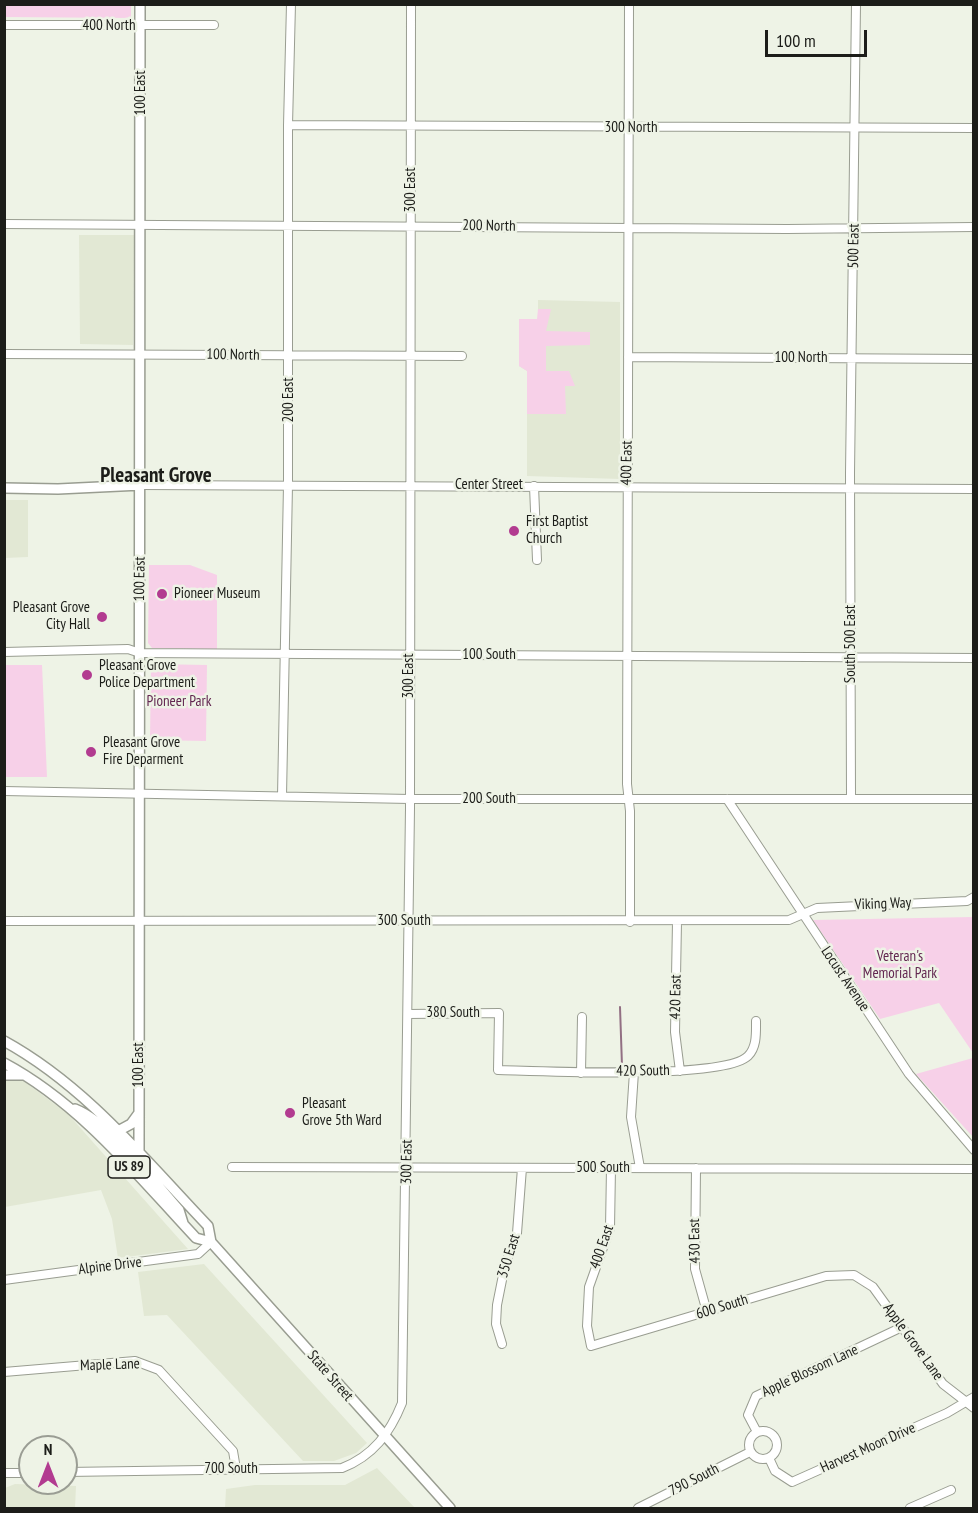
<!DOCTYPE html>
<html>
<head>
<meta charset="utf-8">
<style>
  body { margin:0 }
  #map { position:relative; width:978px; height:1513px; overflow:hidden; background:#eef3e6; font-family:"PT Sans Narrow",sans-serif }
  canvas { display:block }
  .frame { position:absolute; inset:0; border:6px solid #1c1d19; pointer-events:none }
  .north { position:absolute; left:18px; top:1435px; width:60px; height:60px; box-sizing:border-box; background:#eef3e6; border:2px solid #9a9d94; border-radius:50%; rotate:0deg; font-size:16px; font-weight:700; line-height:24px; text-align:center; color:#1c1d19 }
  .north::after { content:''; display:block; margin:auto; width:21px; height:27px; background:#b23b90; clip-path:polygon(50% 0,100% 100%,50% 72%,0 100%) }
  .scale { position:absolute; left:765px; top:30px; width:102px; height:27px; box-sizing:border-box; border:3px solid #1c1d19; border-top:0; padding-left:8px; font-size:18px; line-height:21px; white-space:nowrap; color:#1c1d19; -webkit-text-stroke:4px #eef3e6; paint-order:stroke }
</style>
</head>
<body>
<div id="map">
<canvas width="978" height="1513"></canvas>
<div class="frame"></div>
<div class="north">N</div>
<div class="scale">100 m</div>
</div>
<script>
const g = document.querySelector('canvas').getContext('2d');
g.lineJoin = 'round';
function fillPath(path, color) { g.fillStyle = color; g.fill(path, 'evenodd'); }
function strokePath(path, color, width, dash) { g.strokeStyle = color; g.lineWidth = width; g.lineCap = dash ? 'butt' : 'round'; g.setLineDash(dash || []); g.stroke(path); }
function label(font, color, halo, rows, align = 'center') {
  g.font = font + ' "PT Sans Narrow",sans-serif'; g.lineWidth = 5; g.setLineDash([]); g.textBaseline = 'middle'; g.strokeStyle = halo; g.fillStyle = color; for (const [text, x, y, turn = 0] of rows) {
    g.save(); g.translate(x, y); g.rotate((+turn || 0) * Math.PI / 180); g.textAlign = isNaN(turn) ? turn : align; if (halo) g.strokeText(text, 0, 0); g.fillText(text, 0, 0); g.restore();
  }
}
fillPath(new Path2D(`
  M 79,235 L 134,235 L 133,345 L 80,344 Z
  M 538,300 L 620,302 L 620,479 L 527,476 L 527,371 L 519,366 L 519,319 L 538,319 Z
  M 4,500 L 28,500 L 28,557 L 5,558 Z
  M 9,1078 L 21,1079 L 68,1114 L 188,1249 L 118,1258 L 112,1219 L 101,1190 L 5,1207 L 4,1082 Z
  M 204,1264 L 367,1443 L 356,1453 L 334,1461 L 303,1461 L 167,1315 L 144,1316 L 138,1272 Z
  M 377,1468 L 415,1508 L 225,1508 L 226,1489 L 255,1485 L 345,1485 Z
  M 15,1484 L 76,1486 L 75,1508 L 5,1508 L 5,1488 Z`), '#e2e8d4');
fillPath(new Path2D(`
  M 5,4 L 131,5 L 131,18 L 5,17 Z
  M 538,309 L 551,309 L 546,331 L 590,332 L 590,345 L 546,346 L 546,371 L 569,371 L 575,386 L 565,386 L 566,414 L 527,414 L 527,371 L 519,366 L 519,319 L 537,319 Z
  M 149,565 L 190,565 L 217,575 L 217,649 L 152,648 L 148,643 Z
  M 151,664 L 207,665 L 206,741 L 150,740 Z
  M 5,665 L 42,665 L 47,777 L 5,777 Z
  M 973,917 L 973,1053 L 939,1003 L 880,1019 L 813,920 Z
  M 973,1058 L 974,1058 L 973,1137 L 916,1074 Z`), '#f7d0e8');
strokePath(new Path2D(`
  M 620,1007 L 622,1066`), '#926f83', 2);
const minor = new Path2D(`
  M 629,4 L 627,784 L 630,811 L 630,922
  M 4,25 L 214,25
  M 288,125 L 974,128
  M 4,224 L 787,229 L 974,227
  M 4,354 L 462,356
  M 628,357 L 974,359
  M 141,485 L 974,489
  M 534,486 L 537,560
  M 4,652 L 128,649 L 140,653 L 974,658
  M 4,791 L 410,799 L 974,799
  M 282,796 L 288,485 L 288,125 L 291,4
  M 727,799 L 909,1074 L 974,1150
  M 851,799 L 850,473 L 856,4
  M 4,921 L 789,920 L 817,908 L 967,901 L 974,897
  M 677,922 L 675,1032 L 680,1071
  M 408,1014 L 499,1013 L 498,1070 C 539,1071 724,1080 748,1056 C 757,1047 756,1033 756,1021
  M 634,1072 L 631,1117 L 640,1168
  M 581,1073 L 582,1017
  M 232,1167 L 974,1169
  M 611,1168 L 610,1228 L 589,1287 L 587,1326 L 591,1346 L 826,1276 L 854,1275 L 873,1287 L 943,1384 L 974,1408
  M 696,1168 L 695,1269 L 707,1312
  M 4,1280 L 198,1254 L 211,1242
  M 502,1344 L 496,1324 L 497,1305 L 505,1265 L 517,1233 L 522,1168
  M 4,1372 L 135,1361 L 159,1370 L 233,1451 L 236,1469
  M749 1445a14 14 0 1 1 28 0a14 14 0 1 1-28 0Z
  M 757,1432 L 748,1415 L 756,1396 L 900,1328
  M 769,1458 L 775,1471 L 792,1482 L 947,1413 L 974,1397
  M 66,1472 L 342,1468 C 373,1456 390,1433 402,1403 L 410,808 L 411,4
  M 4,1473 L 30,1473
  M 638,1508 L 750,1452
  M 910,1508 L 951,1490`);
const major = new Path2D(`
  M 4,488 L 58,489 L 141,485
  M 4,1041 C 86,1086 145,1160 208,1226 L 211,1242
  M 4,1063 C 81,1104 137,1175 196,1238 L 211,1242 L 450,1508
  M 4,1075 L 23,1075
  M 75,1109 C 110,1123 153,1181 179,1210 L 183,1223
  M 118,1131 L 131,1124 L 139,1113
  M 133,1159 L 139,1153 L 140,4`);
strokePath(minor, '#999d91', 10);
strokePath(major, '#999d91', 12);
strokePath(minor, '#fff', 8);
strokePath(major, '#fff', 9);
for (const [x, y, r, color] of [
  [514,531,6,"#b23b90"],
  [162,594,6,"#b23b90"],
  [102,617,6,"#b23b90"],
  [87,675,6,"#b23b90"],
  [91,752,6,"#b23b90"],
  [290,1113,6,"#b23b90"]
]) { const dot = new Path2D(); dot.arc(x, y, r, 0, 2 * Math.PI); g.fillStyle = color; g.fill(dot); strokePath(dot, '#eef3e6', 2); }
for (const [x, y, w] of [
  [129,1167,42]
]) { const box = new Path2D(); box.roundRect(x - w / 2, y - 11, w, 22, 4.5); g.fillStyle = '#eef3e6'; g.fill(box); strokePath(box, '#1c1d19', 1.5); }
label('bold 14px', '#1c1d19', null, [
  ["US 89",129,1167]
]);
label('15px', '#1c1d19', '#eef3e6', [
  ["400 North",109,26],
  ["100 East",141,93,-90],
  ["300 North",631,128],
  ["300 East",411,190,-90],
  ["200 North",489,226,1],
  ["500 East",854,246,-89],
  ["100 North",233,355,1],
  ["100 North",801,358],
  ["200 East",289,400,-90],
  ["400 East",627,463,-89],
  ["Center Street",489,485],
  ["100 East",140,579,-89],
  ["South 500 East",851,644,-90],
  ["100 South",489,655],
  ["300 East",409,676,-90],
  ["200 South",489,799],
  ["Viking Way",883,904,-2],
  ["300 South",404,921],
  ["Locust Avenue",845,979,56],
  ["420 East",676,997,-89],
  ["380 South",453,1013],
  ["100 East",139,1065,-90],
  ["420 South",643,1071,-1],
  ["300 East",407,1162,-89],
  ["500 South",603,1168],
  ["430 East",695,1241,-91],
  ["400 East",602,1247,-71],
  ["350 East",509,1256,-73],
  ["Alpine Drive",110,1266,-7],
  ["600 South",722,1307,-17],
  ["Apple Grove Lane",913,1342,54],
  ["Maple Lane",110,1365,-2],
  ["Apple Blossom Lane",810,1371,-25],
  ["State Street",330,1376,49],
  ["Harvest Moon Drive",868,1448,-24],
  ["700 South",231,1469],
  ["790 South",694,1480,-27]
]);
label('15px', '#1c1d19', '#eef3e6', [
  ["First Baptist",526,522],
  ["Church",526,539],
  ["Pioneer Museum",174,594],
  ["Pleasant Grove",90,608,"right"],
  ["City Hall",90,625,"right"],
  ["Pleasant Grove",99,666],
  ["Police Department",99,683],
  ["Pleasant Grove",103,743],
  ["Fire Deparment",103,760],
  ["Pleasant",302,1104],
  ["Grove 5th Ward",302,1121]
], 'left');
label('15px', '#632751', '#eef3e6', [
  ["Pioneer Park",179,702],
  ["Veteran's",900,957],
  ["Memorial Park",900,974]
]);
label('bold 21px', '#1c1d19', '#eef3e6', [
  ["Pleasant Grove",156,476]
]);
</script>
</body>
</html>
